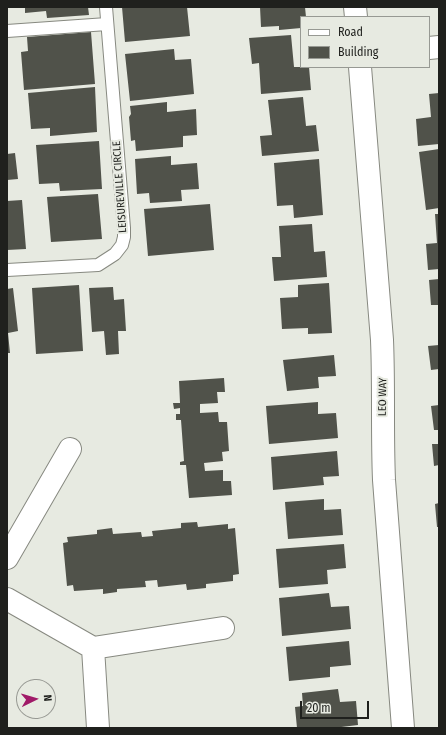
<!DOCTYPE html>
<html>
<head>
<meta charset="utf-8">
<style>
  body { margin:0 }
  #map { position:relative; width:446px; height:735px; overflow:hidden; background:#e7eae1; font-family:"Fira Sans Condensed",sans-serif }
  canvas { display:block }
  .frame { position:absolute; inset:0; border:8px solid #1f201d; pointer-events:none }
  .legend { position:absolute; left:300px; top:16px; width:130px; height:52px; box-sizing:border-box; background:#e7eae1; border:1px solid #979993; margin:0; padding:5px 7px; list-style:none; font-size:12px; color:#1f201d }
  .legend li { display:flex; align-items:center; gap:8px; height:20px }
  .legend b { width:20px; border:1px solid #979993 }
  .north { position:absolute; left:16px; top:679px; width:40px; height:40px; box-sizing:border-box; background:#e7eae1; border:1px solid #979993; border-radius:50%; rotate:85deg; font-size:11px; font-weight:700; line-height:16px; text-align:center; color:#1f201d }
  .north::after { content:''; display:block; margin:auto; width:14px; height:18px; background:#a01a68; clip-path:polygon(50% 0,100% 100%,50% 72%,0 100%) }
  .scale { position:absolute; left:300px; top:701px; width:69px; height:18px; box-sizing:border-box; border:2px solid #1f201d; border-top:0; padding-left:5px; font-size:12px; line-height:14px; white-space:nowrap; color:#1f201d; -webkit-text-stroke:3px #e7eae1; paint-order:stroke }
</style>
</head>
<body>
<div id="map">
<canvas width="446" height="735"></canvas>
<div class="frame"></div>
<ul class="legend">
<li><b style="height:5px;background:#fff"></b>Road</li>
<li><b style="height:11px;background:#50524a"></b>Building</li>
</ul>
<div class="north">N</div>
<div class="scale">20 m</div>
</div>
<script>
const g = document.querySelector('canvas').getContext('2d');
g.lineJoin = 'round';
function fillPath(path, color) { g.fillStyle = color; g.fill(path, 'evenodd'); }
function strokePath(path, color, width, dash) { g.strokeStyle = color; g.lineWidth = width; g.lineCap = dash ? 'butt' : 'round'; g.setLineDash(dash || []); g.stroke(path); }
function label(font, color, halo, rows, align = 'center') {
  g.font = font + ' "Fira Sans Condensed",sans-serif'; g.lineWidth = 4; g.setLineDash([]); g.textBaseline = 'middle'; g.strokeStyle = halo; g.fillStyle = color; for (const [text, x, y, turn = 0] of rows) {
    g.save(); g.translate(x, y); g.rotate((+turn || 0) * Math.PI / 180); g.textAlign = isNaN(turn) ? turn : align; if (halo) g.strokeText(text, 0, 0); g.fillText(text, 0, 0); g.restore();
  }
}
fillPath(new Path2D(`
  M 25,7 L 88,7 L 89,15 L 47,18 L 46,11 L 25,13 Z
  M 122,7 L 187,7 L 190,36 L 125,42 Z
  M 260,7 L 305,7 L 306,17 L 301,17 L 301,28 L 279,30 L 279,26 L 261,27 Z
  M 91,32 L 95,84 L 24,90 L 21,52 L 28,51 L 27,37 Z
  M 291,35 L 294,67 L 309,67 L 311,90 L 261,94 L 259,63 L 252,64 L 249,38 Z
  M 174,49 L 175,60 L 191,59 L 194,94 L 130,101 L 125,54 Z
  M 95,87 L 97,132 L 50,136 L 50,128 L 31,129 L 28,93 Z
  M 439,93 L 439,144 L 418,146 L 416,119 L 431,117 L 429,94 Z
  M 303,97 L 306,126 L 316,125 L 319,151 L 262,156 L 260,136 L 272,135 L 268,100 Z
  M 167,102 L 167,112 L 196,109 L 197,135 L 183,136 L 183,147 L 136,151 L 135,140 L 131,141 L 129,117 L 131,114 L 130,106 Z
  M 99,141 L 102,189 L 60,191 L 59,183 L 39,184 L 36,145 Z
  M 439,149 L 439,208 L 426,210 L 419,152 Z
  M 15,153 L 18,179 L 7,180 L 7,154 Z
  M 171,156 L 171,165 L 197,163 L 199,189 L 181,190 L 182,201 L 150,203 L 149,193 L 137,194 L 135,159 Z
  M 319,159 L 323,215 L 294,218 L 293,205 L 277,206 L 274,163 Z
  M 98,194 L 102,239 L 51,242 L 47,197 Z
  M 22,200 L 26,249 L 7,250 L 7,201 Z
  M 210,204 L 214,250 L 148,256 L 144,209 Z
  M 435,214 L 439,214 L 439,269 L 428,270 L 426,244 L 437,243 Z
  M 312,224 L 314,252 L 325,251 L 327,277 L 274,281 L 272,257 L 281,257 L 279,226 Z
  M 439,279 L 439,305 L 431,305 L 429,280 Z
  M 329,283 L 332,333 L 308,334 L 308,328 L 282,329 L 280,298 L 298,297 L 298,285 Z
  M 79,285 L 83,351 L 36,354 L 32,288 Z
  M 113,287 L 114,300 L 124,299 L 126,331 L 118,331 L 119,354 L 106,355 L 104,331 L 92,332 L 89,288 Z
  M 13,288 L 18,331 L 8,333 L 10,353 L 7,353 L 7,289 Z
  M 439,345 L 439,369 L 431,370 L 428,346 Z
  M 334,355 L 336,376 L 318,377 L 319,388 L 287,391 L 283,360 Z
  M 224,378 L 225,392 L 217,392 L 218,403 L 200,404 L 200,413 L 218,412 L 219,422 L 227,422 L 229,451 L 222,452 L 223,461 L 204,463 L 205,471 L 223,470 L 223,481 L 231,481 L 232,495 L 189,498 L 186,465 L 180,465 L 180,462 L 184,461 L 181,420 L 176,420 L 176,414 L 180,414 L 180,408 L 174,409 L 173,403 L 180,403 L 179,381 Z
  M 318,402 L 318,414 L 336,413 L 338,438 L 269,444 L 266,406 Z
  M 439,405 L 439,430 L 434,430 L 431,406 Z
  M 432,444 L 439,444 L 439,465 L 434,466 Z
  M 337,451 L 339,476 L 323,477 L 324,485 L 273,490 L 271,457 Z
  M 324,499 L 324,510 L 341,509 L 343,535 L 288,539 L 285,502 Z
  M 439,503 L 439,527 L 437,527 L 435,504 Z
  M 197,522 L 198,527 L 228,524 L 228,529 L 235,528 L 239,574 L 233,575 L 233,581 L 206,584 L 206,588 L 187,590 L 186,584 L 158,587 L 157,580 L 145,581 L 146,587 L 117,589 L 117,592 L 103,594 L 103,589 L 74,591 L 73,585 L 67,586 L 63,543 L 68,542 L 67,537 L 97,534 L 97,530 L 112,528 L 113,534 L 141,532 L 142,537 L 153,536 L 152,531 L 181,528 L 181,523 Z
  M 344,544 L 346,568 L 327,570 L 328,584 L 279,588 L 276,549 Z
  M 329,593 L 331,607 L 349,606 L 351,629 L 282,636 L 279,598 Z
  M 349,641 L 351,665 L 330,667 L 330,677 L 289,681 L 286,647 Z
  M 338,689 L 340,702 L 356,701 L 358,725 L 333,728 L 297,728 L 295,707 L 303,706 L 302,693 Z`), '#50524a');
const lane = new Path2D(`
  M 7,31 L 107,24
  M 7,270 L 98,265 L 115,254 L 122,245 L 124,237 L 124,228 L 106,7`);
const street = new Path2D(`
  M 355,7 L 356,17
  M 429,48 L 439,47
  M 360,67 L 382,340 C 384,387 382,433 384,480 L 403,728
  M 7,558 L 70,449
  M 7,599 L 93,648 L 223,628
  M 93,648 L 98,728`);
strokePath(lane, '#878980', 14);
strokePath(street, '#878980', 24);
strokePath(lane, '#fff', 12);
strokePath(street, '#fff', 22);
label('11px', '#1f201d', '#e7eae1', [
  ["LEISUREVILLE CIRCLE",120,187,-94],
  ["LEO WAY",383,397,-89]
]);
</script>
</body>
</html>
